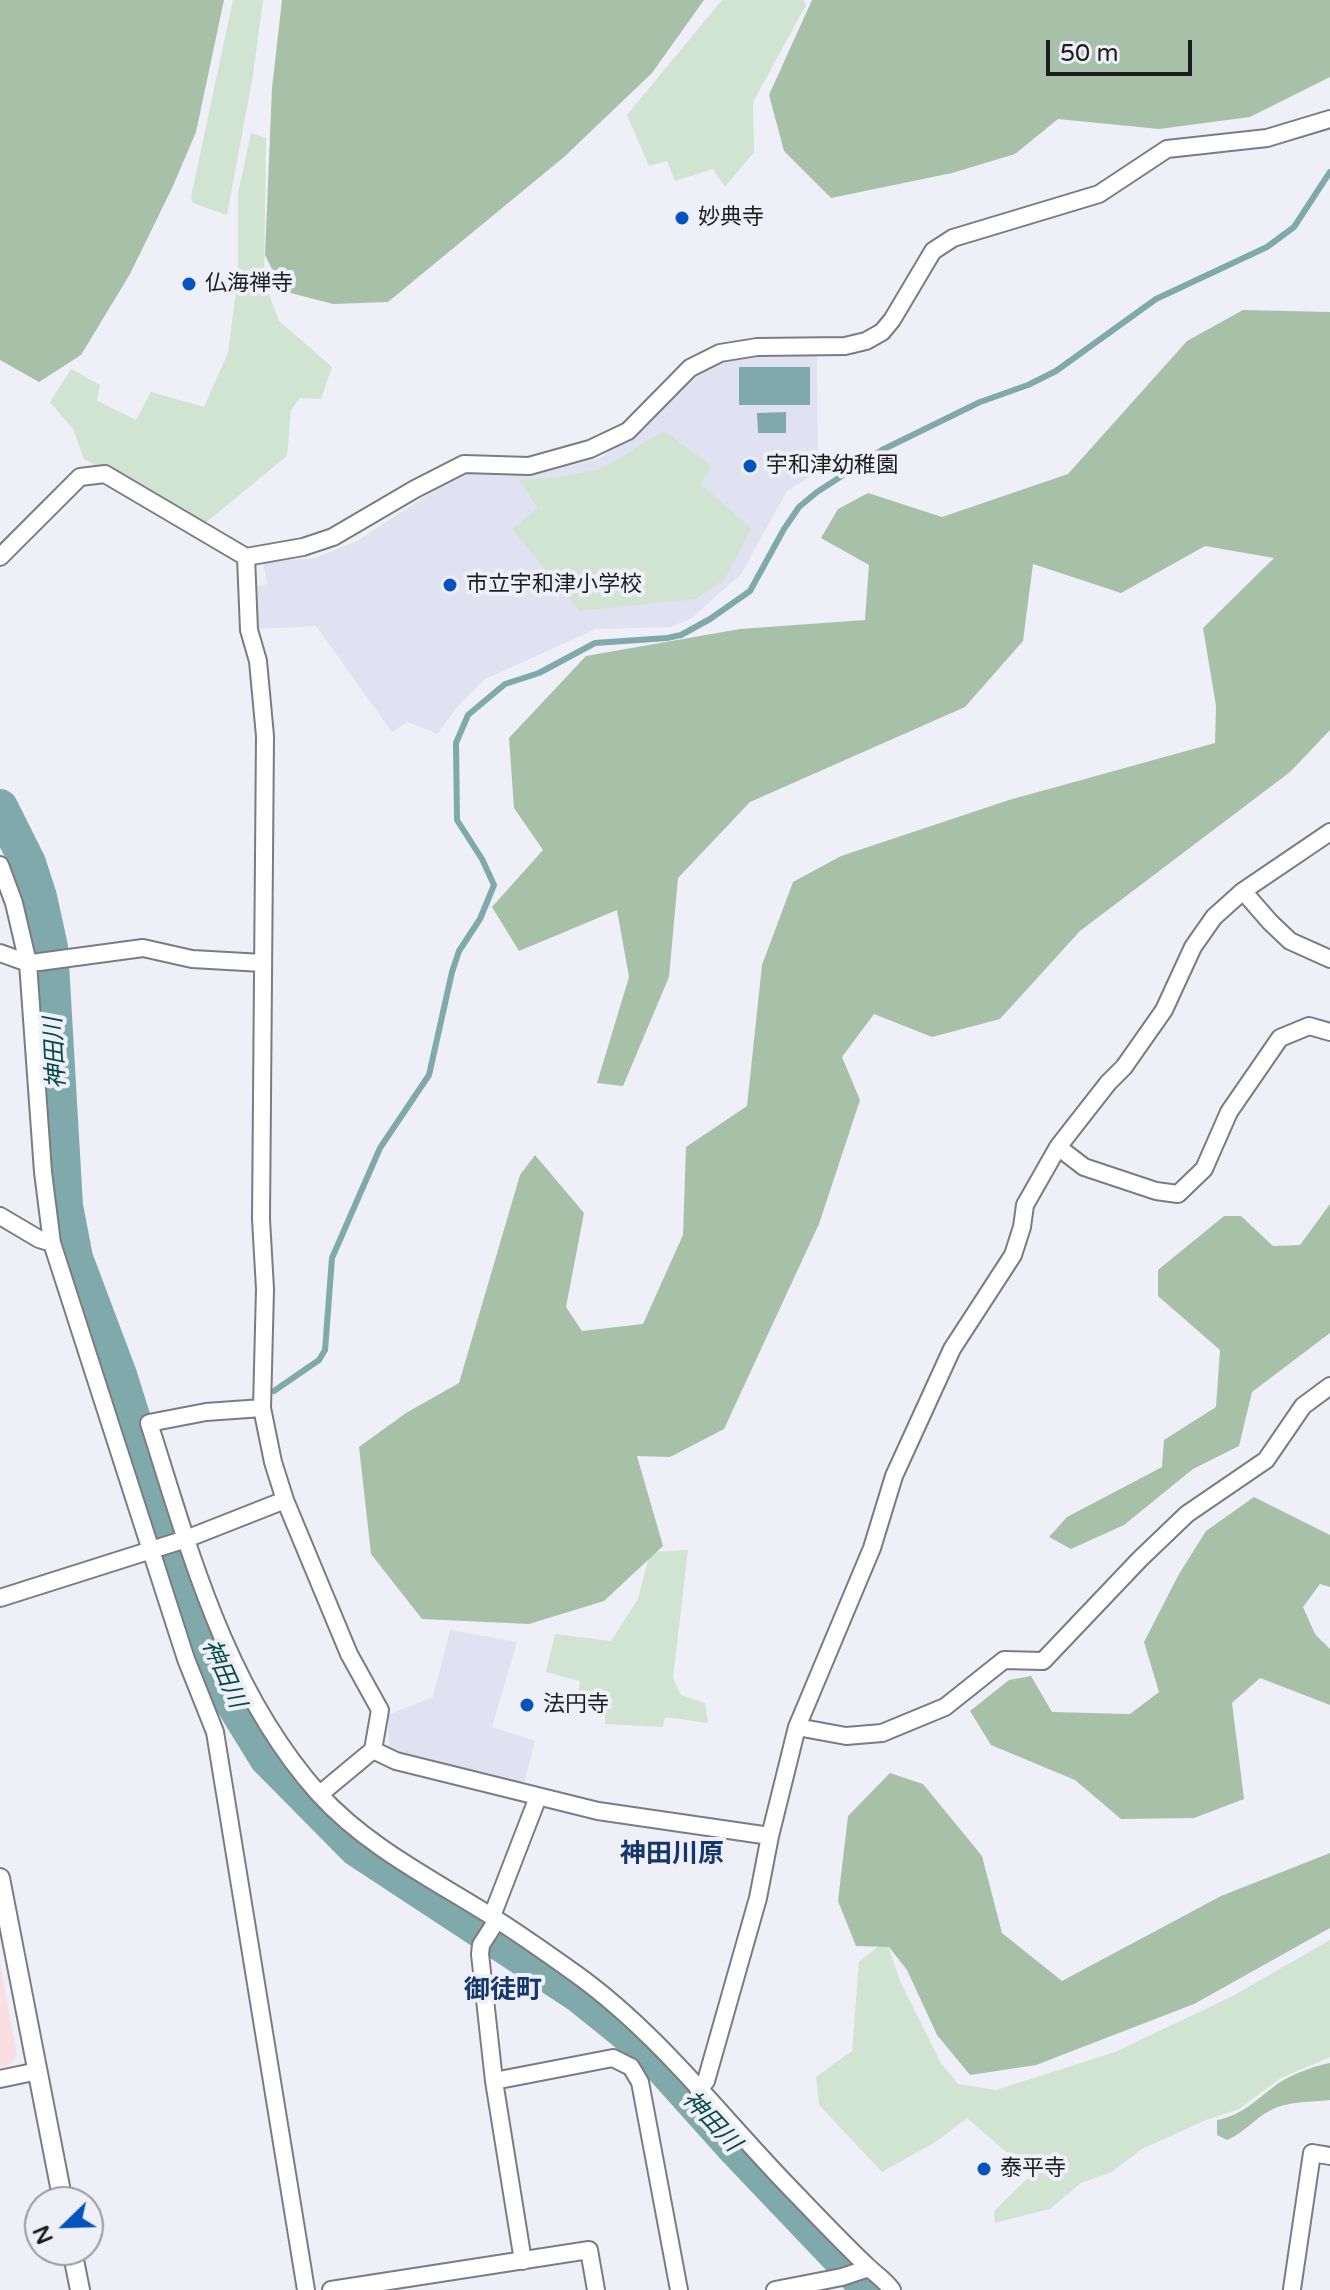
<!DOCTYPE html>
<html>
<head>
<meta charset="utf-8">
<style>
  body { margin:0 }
  #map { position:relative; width:1330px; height:2290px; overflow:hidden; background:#eeeff7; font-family:"Varela Round",sans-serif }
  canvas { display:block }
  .north { position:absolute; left:24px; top:2186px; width:80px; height:80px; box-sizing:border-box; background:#eeeff7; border:2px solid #9a9ba1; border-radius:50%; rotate:247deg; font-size:22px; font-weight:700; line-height:32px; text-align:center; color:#1d1d20 }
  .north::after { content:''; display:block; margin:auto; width:28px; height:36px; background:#0553bd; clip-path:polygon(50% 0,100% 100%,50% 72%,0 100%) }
  .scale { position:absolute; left:1046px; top:40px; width:146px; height:36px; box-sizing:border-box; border:4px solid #1d1d20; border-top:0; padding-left:10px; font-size:24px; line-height:28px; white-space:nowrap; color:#1d1d20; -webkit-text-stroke:6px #eeeff7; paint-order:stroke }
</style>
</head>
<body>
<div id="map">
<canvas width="1330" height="2290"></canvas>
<div class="north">N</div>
<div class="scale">50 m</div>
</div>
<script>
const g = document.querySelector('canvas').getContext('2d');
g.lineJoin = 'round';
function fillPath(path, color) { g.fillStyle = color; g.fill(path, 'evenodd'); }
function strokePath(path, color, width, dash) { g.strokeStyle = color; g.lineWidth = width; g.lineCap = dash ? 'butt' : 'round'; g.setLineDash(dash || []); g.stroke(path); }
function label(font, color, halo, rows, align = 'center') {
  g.font = font + ' "Varela Round","Noto Sans JP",sans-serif'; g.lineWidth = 8; g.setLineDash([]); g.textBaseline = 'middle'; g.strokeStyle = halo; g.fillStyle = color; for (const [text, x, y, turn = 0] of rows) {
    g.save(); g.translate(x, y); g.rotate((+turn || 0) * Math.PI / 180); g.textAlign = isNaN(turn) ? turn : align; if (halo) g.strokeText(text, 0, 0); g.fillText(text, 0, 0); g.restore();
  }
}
fillPath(new Path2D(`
  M 817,353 L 818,472 L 787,491 L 741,574 L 692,618 L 671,627 L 596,629 L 485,679 L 459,705 L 437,734 L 408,722 L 392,732 L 316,626 L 258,629 L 255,587 L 267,584 L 263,562 L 315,558 L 359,540 L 459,474 L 539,473 L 600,458 L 646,427 L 695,372 L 724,357 Z
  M 450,1630 L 517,1642 L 492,1727 L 535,1741 L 524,1784 L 389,1750 L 388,1715 L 433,1697 Z`), '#e1e2f1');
fillPath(new Path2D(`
  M 0,1963 L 17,2056 L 8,2066 L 0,2067 Z`), '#f9dee2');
fillPath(new Path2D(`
  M 233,0 L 263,0 L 253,75 L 227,215 L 193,203 L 191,197 Z
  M 722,0 L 804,0 L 806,5 L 753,102 L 754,152 L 725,187 L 713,169 L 675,181 L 667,161 L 649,166 L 627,115 Z
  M 251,133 L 266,138 L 264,282 L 279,321 L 332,367 L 321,399 L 300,398 L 291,410 L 287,456 L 204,524 L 84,459 L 73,429 L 50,402 L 71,369 L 100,385 L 97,401 L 136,420 L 151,392 L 204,407 L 228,353 L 238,277 L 238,193 Z
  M 664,431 L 712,466 L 700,484 L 751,528 L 725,579 L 696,599 L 580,611 L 512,529 L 538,508 L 519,480 L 560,477 L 601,469 Z
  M 688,1550 L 673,1678 L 681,1695 L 705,1703 L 708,1723 L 665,1717 L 663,1727 L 605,1724 L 605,1712 L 576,1707 L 580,1681 L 546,1672 L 555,1634 L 611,1641 L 638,1599 L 650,1552 Z
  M 886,1940 L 900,1981 L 941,2063 L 958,2084 L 996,2090 L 1115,2052 L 1231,1997 L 1330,1940 L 1330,2057 L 1281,2078 L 1239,2109 L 1206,2120 L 1142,2149 L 1112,2172 L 1081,2183 L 1050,2209 L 995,2223 L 994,2211 L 1032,2174 L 967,2118 L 937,2141 L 882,2172 L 819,2105 L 816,2077 L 852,2051 L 859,1962 Z`), '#d0e4d1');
fillPath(new Path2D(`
  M 0,0 L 224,0 L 196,132 L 173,186 L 130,274 L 81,355 L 39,382 L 0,360 Z
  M 282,0 L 704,0 L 652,73 L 564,157 L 388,302 L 333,304 L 283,291 L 265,255 L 272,88 Z
  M 812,0 L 1330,0 L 1330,77 L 1250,117 L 1159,129 L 1058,119 L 1015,154 L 952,173 L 831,198 L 784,151 L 769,95 Z
  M 1243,310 L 1330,312 L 1330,730 L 1290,772 L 1080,931 L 1000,1019 L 932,1037 L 874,1014 L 842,1057 L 860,1100 L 819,1224 L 724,1429 L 670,1457 L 637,1456 L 663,1546 L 604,1601 L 529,1624 L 422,1619 L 371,1554 L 359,1447 L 406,1413 L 459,1383 L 520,1175 L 535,1155 L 584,1213 L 566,1307 L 582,1331 L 643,1324 L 683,1235 L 686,1147 L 747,1106 L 762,965 L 793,882 L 841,856 L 1009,800 L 1215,743 L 1216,706 L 1203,628 L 1274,558 L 1205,546 L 1121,593 L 1033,564 L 1023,641 L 965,707 L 750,802 L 678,878 L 669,977 L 623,1086 L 597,1083 L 629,977 L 617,910 L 519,951 L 492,907 L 543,850 L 514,808 L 509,738 L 586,656 L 740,629 L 865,620 L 869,565 L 821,538 L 838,509 L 868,493 L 942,517 L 1068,474 L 1187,341 Z
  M 1330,1204 L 1330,1333 L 1252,1392 L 1239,1446 L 1193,1469 L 1124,1525 L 1071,1549 L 1049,1537 L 1067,1517 L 1162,1467 L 1164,1440 L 1216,1407 L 1220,1350 L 1158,1296 L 1158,1270 L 1224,1216 L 1241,1216 L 1273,1246 L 1300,1245 Z
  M 1254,1497 L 1330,1535 L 1330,1587 L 1320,1584 L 1303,1607 L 1315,1634 L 1330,1649 L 1330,1705 L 1260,1678 L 1232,1703 L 1244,1799 L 1194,1818 L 1121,1819 L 1075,1780 L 991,1745 L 970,1711 L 1009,1680 L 1031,1676 L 1052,1712 L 1130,1714 L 1159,1692 L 1144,1642 L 1179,1574 L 1206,1531 Z
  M 890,1773 L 923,1784 L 982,1856 L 1002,1933 L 1062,1981 L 1221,1896 L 1330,1853 L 1330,1928 L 1194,2004 L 1036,2065 L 970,2075 L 937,2035 L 907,1970 L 889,1947 L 856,1946 L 838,1901 L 848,1816 Z
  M 1330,2063 L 1330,2100 C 1311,2102 1288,2101 1271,2110 C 1255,2118 1244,2133 1227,2140 L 1217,2135 L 1217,2120 C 1245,2115 1259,2096 1282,2081 C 1296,2073 1314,2066 1330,2063 Z`), '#a7c1a9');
fillPath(new Path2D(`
  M 739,367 L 810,367 L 810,405 L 739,405 Z
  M 786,412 L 786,433 L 758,433 L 757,413 Z`), '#7fa9ab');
strokePath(new Path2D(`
  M 274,1391 L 319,1360 L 325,1350 L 332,1258 L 380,1148 L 429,1075 L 452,972 L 459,951 L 480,919 L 494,885 L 482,859 L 457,820 L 456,743 L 468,715 L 505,684 L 539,673 L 595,643 L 667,638 L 681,635 L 710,619 L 750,591 L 784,529 L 799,507 L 817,492 L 882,450 L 980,402 L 1028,385 L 1056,371 L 1156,299 L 1267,247 L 1294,227 L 1330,172`), '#7fa9ab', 6);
strokePath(new Path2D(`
  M 0,807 L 28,863 L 39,897 L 50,947 L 65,1206 L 75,1258 L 119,1375 L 183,1579 L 230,1698 L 267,1758 L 357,1849 L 579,1995 L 625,2032 L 655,2059 L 733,2146 L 870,2290`), '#7fa9ab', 36);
const minor = new Path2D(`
  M 0,557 L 80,477 L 105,474 L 246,557 L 303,547 L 333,537 L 415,489 L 464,464 L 529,466 L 590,449 L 628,431 L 690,368 L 720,353 L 757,347 L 845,346 L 866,341 L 882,332 L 892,320 L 933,251 L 953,238 L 1099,194 L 1167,149 L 1267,138 L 1330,119
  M 246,557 L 249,630 L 258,661 L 265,736 L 261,1219 L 265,1289 L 262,1408 L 273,1462 L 285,1500 L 349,1654 L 380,1710 L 373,1750 L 396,1761 L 598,1811 L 770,1836
  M 0,865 L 14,903 L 28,963 L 43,1172 L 52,1243 L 186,1659 L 215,1732 L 306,2290
  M 1243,891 L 1270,922 L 1290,941 L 1330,959
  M 0,953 L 28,963 L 39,962 L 143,948 L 192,959 L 263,963
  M 1058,1147 L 1084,1167 L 1156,1191 L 1178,1194 L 1204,1169 L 1229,1112 L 1280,1038 L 1309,1026 L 1330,1032
  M 0,1216 L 39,1239 L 52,1243
  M 262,1408 L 206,1412 L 149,1423 C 190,1552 226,1690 319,1794 C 366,1846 432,1879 491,1916 C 520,1934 548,1954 576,1974 C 661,2035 725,2122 798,2196 C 820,2219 843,2243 866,2265 C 875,2274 885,2280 892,2290
  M 0,1598 L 186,1539 L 285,1500
  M 797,1727 L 846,1736 L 882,1733 L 945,1707 L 1004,1660 L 1043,1661 L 1140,1559 L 1187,1514 L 1266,1460 L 1303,1406 L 1330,1386
  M 320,1794 L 373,1750
  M 492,1916 L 538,1797
  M 497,1920 L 481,1945 L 480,1954 L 494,2081 L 523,2261
  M 0,2079 L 38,2071
  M 494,2081 L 613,2058 L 631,2067 L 640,2082 L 679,2290
  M 698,2089 L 706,2081 L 758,1898 L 770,1836 L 797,1727 L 872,1548 L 894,1476 L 952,1349 L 1013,1255 L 1022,1227 L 1025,1205 L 1058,1147 L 1108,1083 L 1124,1067 L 1164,1010 L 1193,947 L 1214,917 L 1243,891 L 1330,832
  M 1292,2289 L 1312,2153 L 1330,2156
  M 331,2290 L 589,2250 L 596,2290
  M 775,2290 L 842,2277 L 869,2268`);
const tertiary = new Path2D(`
  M 0,1878 L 63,2202
  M 72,2250 L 80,2290`);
strokePath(minor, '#7b7c83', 20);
strokePath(tertiary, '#7b7c83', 22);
strokePath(minor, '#fff', 16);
strokePath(tertiary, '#fff', 18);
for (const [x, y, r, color] of [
  [682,218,8,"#0553bd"],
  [189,284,8,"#0553bd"],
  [750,466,8,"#0553bd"],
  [450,585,8,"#0553bd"],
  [527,1705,8,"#0553bd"],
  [984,2169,8,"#0553bd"]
]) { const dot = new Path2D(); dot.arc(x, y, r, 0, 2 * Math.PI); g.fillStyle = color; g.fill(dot); strokePath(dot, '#eeeff7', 3); }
label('22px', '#1d1d20', '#eeeff7', [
  ["妙典寺",698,218],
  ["仏海禅寺",205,284],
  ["宇和津幼稚園",766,466],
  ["市立宇和津小学校",466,585],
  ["法円寺",543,1705],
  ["泰平寺",1000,2169]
], 'left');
label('italic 24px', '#06494c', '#eeeff7', [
  ["神田川",56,1053,-93],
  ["神田川",223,1674,66],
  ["神田川",711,2122,47]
]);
label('bold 26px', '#15366b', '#eeeff7', [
  ["神田川原",672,1855],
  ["御徒町",503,1991]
]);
</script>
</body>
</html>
